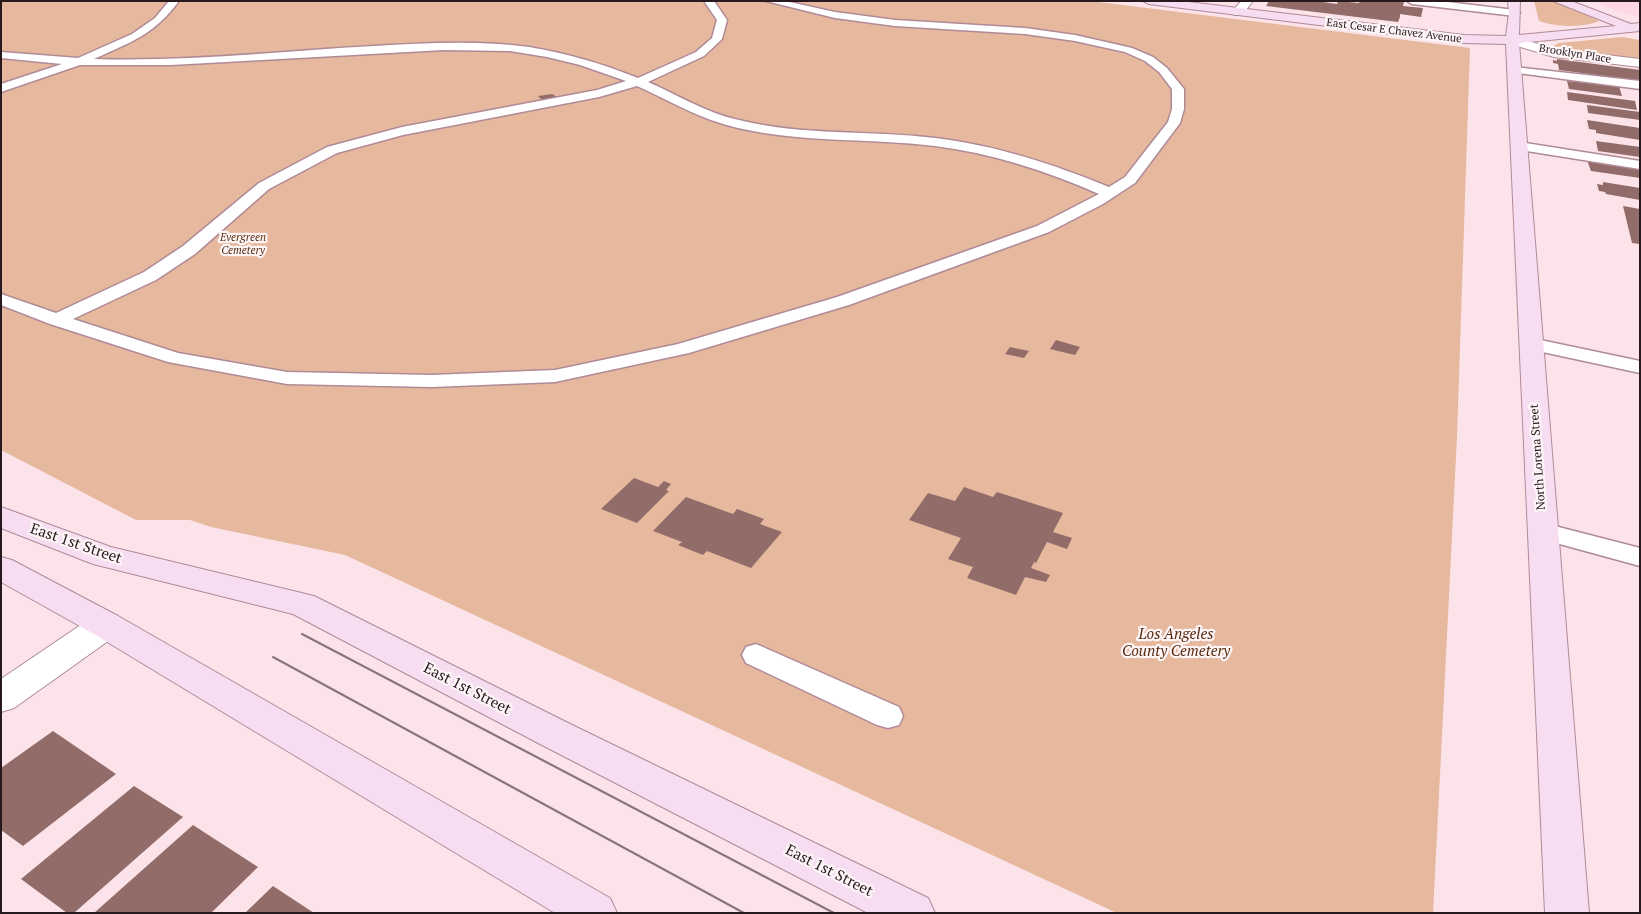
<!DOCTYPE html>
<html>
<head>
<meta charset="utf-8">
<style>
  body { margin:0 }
  #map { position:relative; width:1641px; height:914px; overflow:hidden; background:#fce3ea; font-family:"PT Serif",serif }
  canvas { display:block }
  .frame { position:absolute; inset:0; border:2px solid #27191d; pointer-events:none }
</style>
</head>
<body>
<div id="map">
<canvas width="1641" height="914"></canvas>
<div class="frame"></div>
</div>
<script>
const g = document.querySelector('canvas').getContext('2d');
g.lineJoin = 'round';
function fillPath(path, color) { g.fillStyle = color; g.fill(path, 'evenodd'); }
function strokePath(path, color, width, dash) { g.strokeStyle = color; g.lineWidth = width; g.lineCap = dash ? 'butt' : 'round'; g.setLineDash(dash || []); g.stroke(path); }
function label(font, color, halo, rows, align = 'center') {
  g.font = font + ' "PT Serif",serif'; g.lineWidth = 4.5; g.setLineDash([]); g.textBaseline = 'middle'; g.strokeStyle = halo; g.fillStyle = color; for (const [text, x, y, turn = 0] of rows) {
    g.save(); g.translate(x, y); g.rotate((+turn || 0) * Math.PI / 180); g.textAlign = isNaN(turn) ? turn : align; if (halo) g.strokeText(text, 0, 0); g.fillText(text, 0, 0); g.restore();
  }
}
fillPath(new Path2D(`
  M 1592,1 L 1640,1 L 1640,17 L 1616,11 Z`), '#ffd7e3');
fillPath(new Path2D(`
  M 1,1 L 1090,1 L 1470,48 L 1457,437 L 1433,913 L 1117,913 L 345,555 L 211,527 L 190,520 L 136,520 L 1,450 Z
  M 1534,1 L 1557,1 L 1599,21 C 1583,28 1555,27 1539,21 Z
  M 1622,37 L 1640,40 L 1640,61 L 1552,49 L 1551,47 L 1559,43 Z`), '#e6b89e');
fillPath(new Path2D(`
  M 1269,1 L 1316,1 L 1337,4 L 1338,1 L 1359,3 L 1360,1 L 1395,1 L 1404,2 L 1403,6 L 1423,8 L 1421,17 L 1400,14 L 1400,17 L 1414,19 L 1400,17 L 1398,22 L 1266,6 Z
  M 1557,59 L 1640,70 L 1640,81 L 1559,70 L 1558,64 L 1553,63 L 1553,60 L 1557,61 Z
  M 1567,81 L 1619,86 L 1622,96 L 1569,89 Z
  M 1567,92 L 1635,101 L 1637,110 L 1568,100 Z
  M 552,94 L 557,97 L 542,100 L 538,96 Z
  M 1587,105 L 1640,112 L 1640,120 L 1588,113 Z
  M 1587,120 L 1640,128 L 1640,140 L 1596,133 L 1596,130 L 1589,129 Z
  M 1596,141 L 1640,147 L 1640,157 L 1598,151 Z
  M 1587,160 L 1640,166 L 1640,178 L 1591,171 Z
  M 1603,182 L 1640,188 L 1640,200 L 1606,194 L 1605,192 L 1599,191 L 1597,184 L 1603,185 Z
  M 1623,206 L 1640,209 L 1640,244 L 1632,243 Z
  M 1056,340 L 1080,347 L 1075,355 L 1050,349 Z
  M 1010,347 L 1029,351 L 1024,358 L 1005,354 Z
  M 634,478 L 658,487 L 664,481 L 671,484 L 666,490 L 669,491 L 637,523 L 601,509 Z
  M 964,487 L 993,497 L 997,492 L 1063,513 L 1053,532 L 1072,538 L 1067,549 L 1047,542 L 1036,563 L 1034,562 L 1031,568 L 1050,575 L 1046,582 L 1025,577 L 1016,595 L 967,578 L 973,567 L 948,559 L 961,538 L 909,520 L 928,493 L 955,501 Z
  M 686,497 L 733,514 L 737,509 L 764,519 L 760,524 L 782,532 L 751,568 L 707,551 L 703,555 L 678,545 L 682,542 L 653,531 Z
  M 53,731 L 116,774 L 23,846 L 1,830 L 1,768 Z
  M 134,786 L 183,817 L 74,913 L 67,913 L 21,879 Z
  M 193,825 L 258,867 L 211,913 L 94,913 Z
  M 273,886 L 314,913 L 245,913 Z`), '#926c69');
const lane = new Path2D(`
  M 169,1 L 179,1 C 154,35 131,42 94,59 C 188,62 281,51 374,46 C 425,43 478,40 529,47 C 566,53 603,64 638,78 L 696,52 L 712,38 L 717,20 L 704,1 L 714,1 L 727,20 L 722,39 L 704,56 L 648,82 C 678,95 706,113 739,120 C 803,136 869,130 935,138 C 995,145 1053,164 1109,187 L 1125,177 L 1168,122 L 1172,109 L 1172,89 L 1159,72 L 1145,61 L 1125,52 L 1075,41 L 1025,34 L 895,26 L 835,18 L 766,1 L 785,1 L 835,12 L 895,20 L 1025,28 L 1075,35 L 1132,48 L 1153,57 L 1167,68 L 1184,89 L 1184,109 L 1180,123 L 1135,183 L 1103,204 L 1049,232 L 849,305 L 689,353 L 555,382 L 432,387 L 287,384 L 168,362 L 50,324 L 1,305 L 1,294 L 56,313 L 144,272 L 183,246 L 259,183 L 327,147 L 402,127 L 597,90 L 626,81 L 580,65 L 547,57 L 510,51 L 444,50 L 171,65 L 80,65 L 1,92 L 1,84 L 62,64 L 1,58 L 1,52 L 78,58 L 132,34 L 155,18 ZM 637,86 C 670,101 702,120 738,128 C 803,143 869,138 935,146 C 992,153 1046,171 1099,194 L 1037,226 L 837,297 L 678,344 L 555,370 L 432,375 L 287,372 L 178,353 L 73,319 L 156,280 L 195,254 L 269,189 L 337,153 L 403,135 L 599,97 Z
  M 1407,1 L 1439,1 L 1515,10 L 1520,13 L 1515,16 L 1412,4 Z
  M 1514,67 L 1640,81 L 1640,89 L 1510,72 L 1508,70 Z
  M 1519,142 L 1640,161 L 1640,169 L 1514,149 L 1512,146 L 1514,143 Z
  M 1531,338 L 1640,361 L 1640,373 L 1524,348 L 1521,344 L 1524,340 Z
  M 1543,523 L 1640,548 L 1640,566 L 1534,537 L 1531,531 L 1534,525 Z
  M 756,644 L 899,707 L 903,716 L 899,725 L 888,728 L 877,725 L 746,663 L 742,655 L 746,647 Z`);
const street = new Path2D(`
  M 1241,1 L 1253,1 L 1242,15 L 1234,15 L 1232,12 Z
  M 1512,36 L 1555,49 L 1640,59 L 1640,67 L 1554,57 L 1507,43 L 1506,40 Z
  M 106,613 L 118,616 L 123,625 L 118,634 L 14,708 L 1,712 L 1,679 L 94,616 Z`);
const secondary = new Path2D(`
  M 1143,1 L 1180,1 L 1464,35 L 1506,36 L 1509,13 L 1508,1 L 1520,1 L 1519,35 L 1616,26 L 1553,1 L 1571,1 L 1631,24 L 1640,23 L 1640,31 L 1519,43 L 1589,913 L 1545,913 L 1506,44 L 1464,43 L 1149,4 Z
  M 1,507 L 111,547 L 314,596 L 566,722 L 928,898 L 935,913 L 868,913 L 540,744 L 293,614 L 93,564 L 1,528 Z
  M 1,557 L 12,560 L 118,616 L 610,898 L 617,913 L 555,913 L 94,634 L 1,582 Z`);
strokePath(lane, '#b08a96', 3);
strokePath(street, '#b08a96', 2);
strokePath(secondary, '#b08a96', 2);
fillPath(lane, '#fff');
fillPath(street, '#fff');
fillPath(secondary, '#f6ddf2');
strokePath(new Path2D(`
  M 302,634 L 834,913
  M 273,657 L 744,913`), '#88757a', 2);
label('11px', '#27191d', '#fef5f7', [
  ["East Cesar E Chavez Avenue",1394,31,7],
  ["Brooklyn Place",1575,54,9]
]);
label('italic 11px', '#582c0f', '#fef5f7', [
  ["Evergreen",243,238],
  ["Cemetery",243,251]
]);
label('12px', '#27191d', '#fef5f7', [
  ["North Lorena Street",1538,457,-94]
]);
label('15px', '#27191d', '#fef5f7', [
  ["East 1st Street",76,544,19],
  ["East 1st Street",467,689,27],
  ["East 1st Street",829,871,27]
]);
label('italic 15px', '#582c0f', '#fef5f7', [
  ["Los Angeles",1176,635],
  ["County Cemetery",1176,652]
]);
</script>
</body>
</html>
